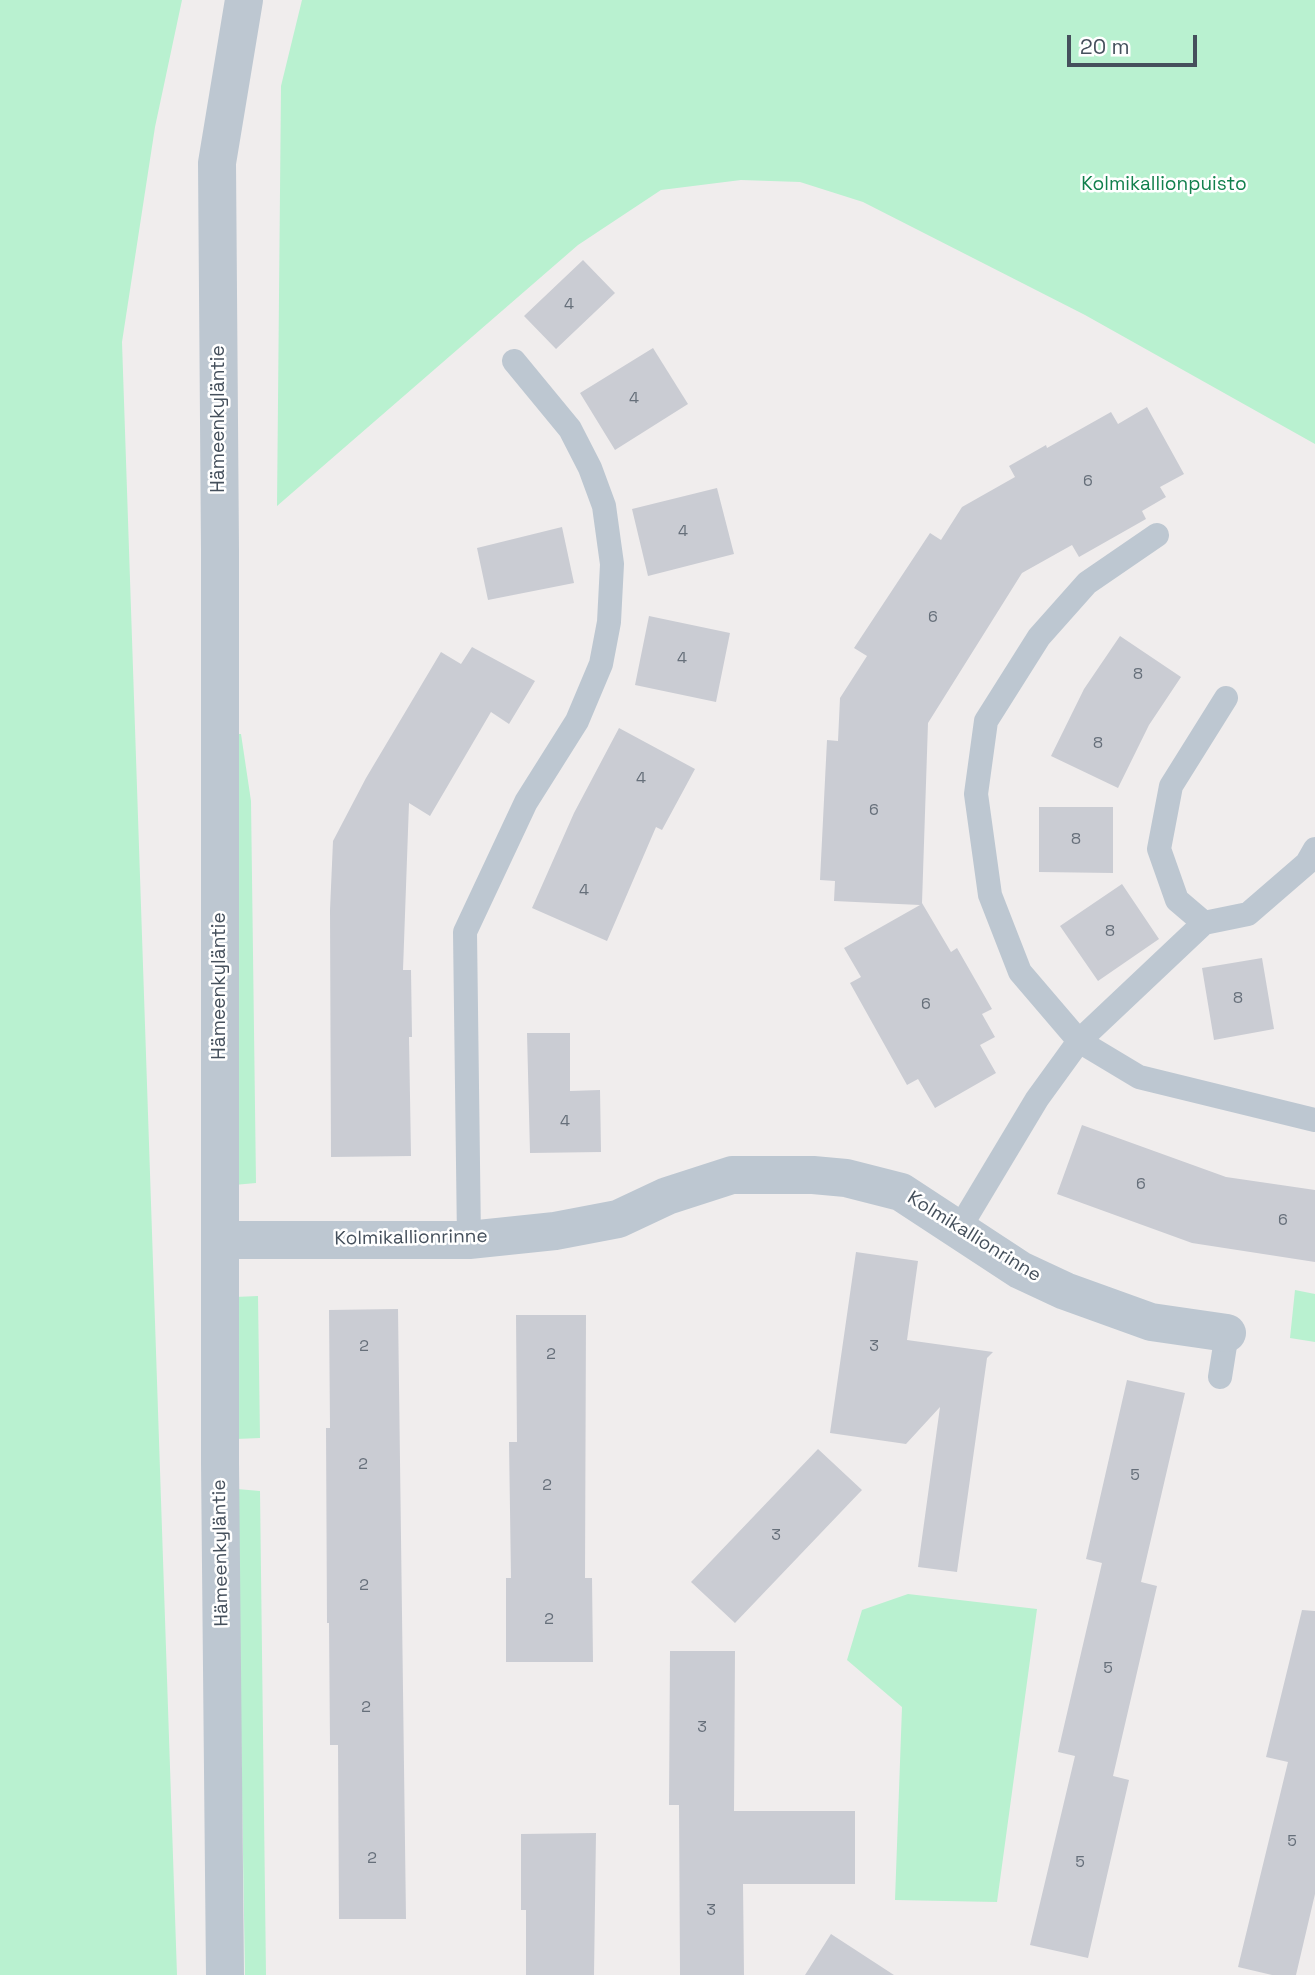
<!DOCTYPE html>
<html>
<head>
<meta charset="utf-8">
<style>
  body { margin:0 }
  #map { position:relative; width:1315px; height:1975px; overflow:hidden; background:#f0eded; font-family:"Space Grotesk",sans-serif }
  canvas { display:block }
  .scale { position:absolute; left:1067px; top:35px; width:130px; height:32px; box-sizing:border-box; border:4px solid #45505c; border-top:0; padding-left:9px; font-size:21px; line-height:24px; white-space:nowrap; color:#45505c; -webkit-text-stroke:5px #fff; paint-order:stroke }
</style>
</head>
<body>
<div id="map">
<canvas width="1315" height="1975"></canvas>
<div class="scale">20 m</div>
</div>
<script>
const g = document.querySelector('canvas').getContext('2d');
g.lineJoin = 'round';
function fillPath(path, color) { g.fillStyle = color; g.fill(path, 'evenodd'); }
function strokePath(path, color, width, dash) { g.strokeStyle = color; g.lineWidth = width; g.lineCap = dash ? 'butt' : 'round'; g.setLineDash(dash || []); g.stroke(path); }
function label(font, color, halo, rows, align = 'center') {
  g.font = font + ' "Space Grotesk",sans-serif'; g.lineWidth = 5; g.setLineDash([]); g.textBaseline = 'middle'; g.strokeStyle = halo; g.fillStyle = color; for (const [text, x, y, turn = 0] of rows) {
    g.save(); g.translate(x, y); g.rotate((+turn || 0) * Math.PI / 180); g.textAlign = isNaN(turn) ? turn : align; if (halo) g.strokeText(text, 0, 0); g.fillText(text, 0, 0); g.restore();
  }
}
fillPath(new Path2D(`
  M 0,0 L 182,0 L 155,127 L 122,342 L 177,1975 L 0,1975 Z
  M 302,0 L 1315,0 L 1315,444 L 1085,315 L 863,202 L 800,182 L 741,180 L 661,190 L 578,245 L 277,506 L 281,86 Z
  M 232,734 L 241,734 L 251,801 L 256,1183 L 234,1185 Z
  M 1295,1290 L 1315,1294 L 1315,1342 L 1290,1338 Z
  M 258,1296 L 260,1438 L 236,1439 L 235,1297 Z
  M 237,1489 L 260,1491 L 266,1975 L 245,1975 Z
  M 908,1594 L 1037,1609 L 997,1902 L 895,1900 L 902,1707 L 847,1660 L 862,1610 Z`), '#b9f1d0');
fillPath(new Path2D(`
  M 583,260 L 615,293 L 556,349 L 524,316 Z
  M 653,348 L 688,404 L 615,450 L 580,393 Z
  M 1147,407 L 1184,474 L 1160,487 L 1166,497 L 1142,511 L 1146,519 L 1079,557 L 1072,545 L 1022,573 L 928,723 L 922,903 L 951,952 L 957,948 L 992,1009 L 982,1014 L 995,1037 L 980,1045 L 996,1073 L 935,1108 L 918,1079 L 907,1085 L 850,983 L 861,977 L 844,948 L 920,905 L 834,901 L 835,881 L 820,880 L 827,740 L 838,741 L 840,698 L 867,656 L 854,648 L 930,533 L 941,540 L 962,507 L 1015,477 L 1009,466 L 1046,445 L 1047,448 L 1111,412 L 1118,424 Z
  M 717,488 L 734,554 L 648,576 L 632,509 Z
  M 562,527 L 574,583 L 488,600 L 477,548 Z
  M 649,616 L 730,633 L 716,702 L 635,685 Z
  M 1120,636 L 1181,677 L 1149,725 L 1118,788 L 1051,756 L 1084,689 Z
  M 472,647 L 535,681 L 509,724 L 491,712 L 430,816 L 409,803 L 403,970 L 411,970 L 412,1037 L 409,1037 L 411,1156 L 331,1157 L 330,910 L 333,841 L 366,778 L 441,652 L 461,664 Z
  M 619,728 L 695,769 L 662,830 L 656,827 L 607,941 L 532,908 L 574,813 Z
  M 1039,807 L 1113,807 L 1113,873 L 1039,872 Z
  M 1122,884 L 1159,939 L 1098,981 L 1060,926 Z
  M 1262,958 L 1274,1029 L 1214,1040 L 1202,968 Z
  M 527,1033 L 570,1033 L 570,1091 L 600,1090 L 601,1152 L 530,1153 Z
  M 1082,1125 L 1226,1177 L 1315,1190 L 1315,1262 L 1192,1243 L 1057,1194 Z
  M 856,1252 L 918,1261 L 907,1340 L 993,1352 L 987,1358 L 957,1572 L 918,1567 L 940,1407 L 906,1444 L 830,1433 Z
  M 398,1309 L 406,1919 L 339,1919 L 338,1745 L 330,1745 L 329,1623 L 327,1623 L 326,1428 L 330,1428 L 329,1310 Z
  M 516,1315 L 586,1315 L 585,1578 L 592,1578 L 593,1662 L 506,1662 L 506,1578 L 511,1578 L 509,1442 L 517,1442 Z
  M 1127,1380 L 1185,1393 L 1141,1582 L 1157,1586 L 1113,1776 L 1129,1780 L 1088,1958 L 1030,1945 L 1075,1756 L 1058,1752 L 1102,1563 L 1086,1559 Z
  M 818,1449 L 862,1490 L 735,1623 L 691,1582 Z
  M 1302,1610 L 1315,1611 L 1315,1894 L 1296,1975 L 1272,1975 L 1238,1967 L 1288,1762 L 1266,1757 Z
  M 670,1651 L 735,1651 L 734,1811 L 855,1811 L 855,1884 L 743,1884 L 744,1975 L 680,1975 L 679,1805 L 669,1805 Z
  M 596,1833 L 594,1975 L 526,1975 L 526,1910 L 521,1910 L 521,1834 Z
  M 831,1934 L 894,1975 L 805,1975 Z`), '#caccd3');
strokePath(new Path2D(`
  M 1157,535 L 1087,583 L 1039,637 L 986,721 L 976,794 L 990,895 L 1020,972 L 1079,1041 L 1139,1077 L 1315,1120
  M 1204,923 L 1177,900 L 1159,849 L 1171,786 L 1226,698
  M 959,1229 L 1037,1099 L 1079,1041 L 1204,923 L 1248,914 L 1307,863 L 1315,849
  M 469,1240 L 465,932 L 526,802 L 577,721 L 601,664 L 609,622 L 612,564 L 604,506 L 590,468 L 570,429 L 514,361
  M 1220,1377 L 1227,1333`), '#bdc7d1', 24);
strokePath(new Path2D(`
  M 220,1240 L 469,1240 L 555,1231 L 618,1219 L 667,1196 L 732,1175 L 813,1175 L 846,1178 L 901,1192 L 1020,1270 L 1065,1291 L 1151,1322 L 1227,1333
  M 225,1975 L 220,1463 L 220,550 L 217,163 L 244,0`), '#bdc7d1', 38);
label('16px', '#666f7a', null, [
  ["4",569,305],
  ["4",634,399],
  ["6",1088,482],
  ["4",683,532],
  ["6",933,618],
  ["4",682,659],
  ["8",1138,675],
  ["8",1098,744],
  ["4",641,779],
  ["6",874,811],
  ["8",1076,840],
  ["4",584,891],
  ["8",1110,932],
  ["8",1238,999],
  ["6",926,1005],
  ["4",565,1122],
  ["6",1141,1185],
  ["6",1283,1221],
  ["2",364,1347],
  ["3",874,1347],
  ["2",551,1355],
  ["2",363,1465],
  ["5",1135,1476],
  ["2",547,1486],
  ["3",776,1536],
  ["2",364,1586],
  ["2",549,1620],
  ["5",1108,1669],
  ["2",366,1708],
  ["3",702,1728],
  ["5",1292,1842],
  ["2",372,1859],
  ["5",1080,1863],
  ["3",711,1911]
]);
label('19px', '#12804d', '#fff', [
  ["Kolmikallionpuisto",1164,185]
]);
label('19px', '#45505c', '#fff', [
  ["Hämeenkyläntie",219,419,-90],
  ["Hämeenkyläntie",220,986,-90],
  ["Kolmikallionrinne",974,1237,32],
  ["Kolmikallionrinne",411,1238,-1],
  ["Hämeenkyläntie",221,1553,-91]
]);
</script>
</body>
</html>
